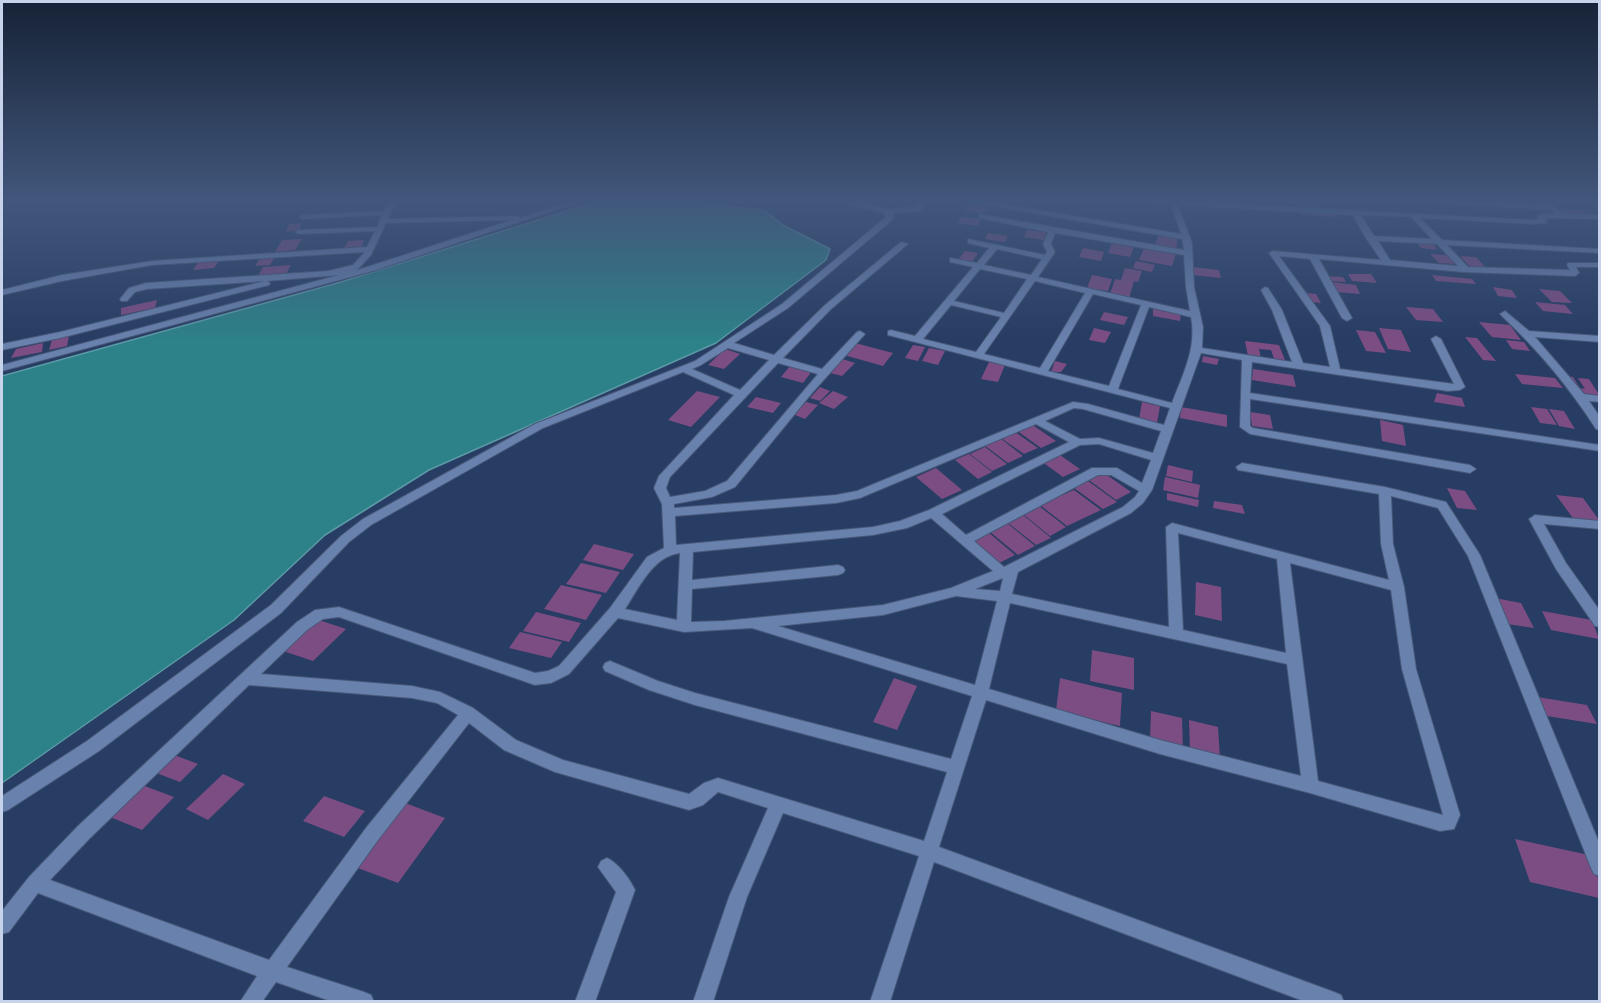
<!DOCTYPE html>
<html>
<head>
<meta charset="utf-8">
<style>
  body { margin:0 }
  #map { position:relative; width:1601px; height:1003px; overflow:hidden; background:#283d63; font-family:"Roboto Condensed",sans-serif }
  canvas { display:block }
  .frame { position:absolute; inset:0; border:3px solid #c6d3eb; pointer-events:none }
</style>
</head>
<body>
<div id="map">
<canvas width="1601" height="1003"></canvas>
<div class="frame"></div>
</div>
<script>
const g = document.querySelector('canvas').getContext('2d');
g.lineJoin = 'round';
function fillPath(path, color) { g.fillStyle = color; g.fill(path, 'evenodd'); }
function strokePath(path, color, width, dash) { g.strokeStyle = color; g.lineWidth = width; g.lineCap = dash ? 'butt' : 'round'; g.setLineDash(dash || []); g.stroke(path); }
const water = new Path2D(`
  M 598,201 L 682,201 L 764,210 L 783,225 L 830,249 L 826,260 L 716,343 L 429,470 L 325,535 L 234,620 L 2,783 L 2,376 L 341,282 Z`);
fillPath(water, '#2d8188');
strokePath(water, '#5b9aa6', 1.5);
fillPath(new Path2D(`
  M 1295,201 L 1315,201 L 1320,209 L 1299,208 Z
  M 969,204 L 987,207 L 983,214 L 964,211 Z
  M 1556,209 L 1581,209 L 1591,216 L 1565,215 Z
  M 1299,210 L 1333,212 L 1337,217 L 1302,215 Z
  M 961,217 L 981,219 L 978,226 L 958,223 Z
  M 302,223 L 299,230 L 286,232 L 289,224 Z
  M 1027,230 L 1046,232 L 1044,240 L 1024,237 Z
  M 988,233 L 1008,236 L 1005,242 L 985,239 Z
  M 1159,234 L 1178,237 L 1176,249 L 1155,245 Z
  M 302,239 L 295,250 L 275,252 L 282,240 Z
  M 364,240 L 361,247 L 344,248 L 348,241 Z
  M 1112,243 L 1134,247 L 1130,257 L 1108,253 Z
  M 1417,243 L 1434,244 L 1437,250 L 1421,248 Z
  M 1083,248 L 1104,252 L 1101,261 L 1079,257 Z
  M 1144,248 L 1176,254 L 1172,266 L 1139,260 Z
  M 965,251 L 978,253 L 972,262 L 959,259 Z
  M 1430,254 L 1447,255 L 1456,264 L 1439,263 Z
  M 276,255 L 270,265 L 255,266 L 261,257 Z
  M 1460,256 L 1476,257 L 1487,269 L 1471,268 Z
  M 220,259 L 214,268 L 193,270 L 199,261 Z
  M 1136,261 L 1155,265 L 1152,272 L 1133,268 Z
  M 291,265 L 286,274 L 258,276 L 263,267 Z
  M 1192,267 L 1219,270 L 1221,278 L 1193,275 Z
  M 1125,268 L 1142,271 L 1138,282 L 1134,281 L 1129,298 L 1110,294 L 1115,279 L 1121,280 Z
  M 1348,274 L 1371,274 L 1377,283 L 1352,281 Z
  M 1092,275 L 1112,279 L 1108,291 L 1087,288 Z
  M 1432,275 L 1472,279 L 1476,284 L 1436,281 Z
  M 1326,276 L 1343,277 L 1346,282 L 1329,281 Z
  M 1332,282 L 1356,285 L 1360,294 L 1336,292 Z
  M 1493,287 L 1512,290 L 1517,298 L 1498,296 Z
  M 1539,289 L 1560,291 L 1572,303 L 1552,302 Z
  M 1306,293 L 1316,294 L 1321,303 L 1312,302 Z
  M 157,300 L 155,308 L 121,315 L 121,308 Z
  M 1535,302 L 1565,305 L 1573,314 L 1543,311 Z
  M 1406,307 L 1433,309 L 1443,322 L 1416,320 Z
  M 1153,308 L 1181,313 L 1180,321 L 1153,316 Z
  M 1104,312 L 1128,317 L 1124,325 L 1100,320 Z
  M 1479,322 L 1510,325 L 1521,340 L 1492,337 Z
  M 1094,328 L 1111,332 L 1105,343 L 1089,340 Z
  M 1379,328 L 1401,330 L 1411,352 L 1388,349 Z
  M 1356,330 L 1375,332 L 1386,353 L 1366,351 Z
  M 69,336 L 67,346 L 49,350 L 52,340 Z
  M 1465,337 L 1477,338 L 1496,361 L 1483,360 Z
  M 1506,340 L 1524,342 L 1530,351 L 1512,349 Z
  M 1245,341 L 1279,345 L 1285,360 L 1274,359 L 1271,350 L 1259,349 L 1261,358 L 1248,356 Z
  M 43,343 L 42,352 L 11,358 L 16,349 Z
  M 855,343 L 893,353 L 883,366 L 844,355 Z
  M 913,345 L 925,347 L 918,361 L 905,358 Z
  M 929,348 L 945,351 L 938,365 L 922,361 Z
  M 725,349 L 740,354 L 724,369 L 708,365 Z
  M 1203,356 L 1219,359 L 1217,365 L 1202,362 Z
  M 839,358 L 855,363 L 842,376 L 826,372 Z
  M 1055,361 L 1067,364 L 1061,372 L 1051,372 Z
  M 989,362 L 1005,365 L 998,382 L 981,379 Z
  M 790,366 L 812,371 L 803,383 L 781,377 Z
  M 1253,369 L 1293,375 L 1296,387 L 1252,380 Z
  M 1515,374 L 1555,378 L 1563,388 L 1522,384 Z
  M 1566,376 L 1573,377 L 1580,388 L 1585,389 L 1578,378 L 1589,379 L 1600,396 L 1577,393 Z
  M 820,387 L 830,391 L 820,401 L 810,398 Z
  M 697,391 L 720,397 L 691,427 L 668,420 Z
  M 833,391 L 848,397 L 834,409 L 819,403 Z
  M 1437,393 L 1462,398 L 1465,407 L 1434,402 Z
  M 756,397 L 781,403 L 773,413 L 747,407 Z
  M 806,402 L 818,405 L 805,419 L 793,414 Z
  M 1142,402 L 1160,406 L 1157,423 L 1139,419 Z
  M 1181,407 L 1227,415 L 1227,427 L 1180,418 Z
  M 1531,407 L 1547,409 L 1557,425 L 1540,423 Z
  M 1549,409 L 1564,411 L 1575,429 L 1559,426 Z
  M 1250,412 L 1270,415 L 1273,429 L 1252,426 Z
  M 1380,420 L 1403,425 L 1406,446 L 1382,441 Z
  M 1031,424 L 1056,441 L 1041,448 L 1016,430 Z
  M 1015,432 L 1038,448 L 1024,454 L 1001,438 Z
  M 1000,438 L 1023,456 L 1008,463 L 984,445 Z
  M 985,447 L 1007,464 L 992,471 L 970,454 Z
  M 1057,453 L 1080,469 L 1063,477 L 1041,461 Z
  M 969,454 L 992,472 L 978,479 L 955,460 Z
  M 1168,465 L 1193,471 L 1192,482 L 1166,476 Z
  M 936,468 L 962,490 L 942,499 L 916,477 Z
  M 1104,473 L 1131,492 L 1116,500 L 1089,480 Z
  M 1165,477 L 1200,485 L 1198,498 L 1163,490 Z
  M 1088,481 L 1117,502 L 1103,509 L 1074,488 Z
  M 1447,488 L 1465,491 L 1477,510 L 1457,508 Z
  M 1074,490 L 1101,510 L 1067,526 L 1040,505 Z
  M 1167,493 L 1199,500 L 1198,507 L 1167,500 Z
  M 1556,495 L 1583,498 L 1599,520 L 1599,524 L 1575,521 Z
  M 1214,501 L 1242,505 L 1245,514 L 1213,508 Z
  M 1039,506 L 1066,527 L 1050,536 L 1023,514 Z
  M 1022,514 L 1051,538 L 1036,545 L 1007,522 Z
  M 1007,523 L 1035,546 L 1018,555 L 989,531 Z
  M 988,532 L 1015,555 L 999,563 L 973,540 Z
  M 594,544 L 634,554 L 623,570 L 583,560 Z
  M 581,563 L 620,572 L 606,593 L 566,584 Z
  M 1196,582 L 1221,587 L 1222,621 L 1195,615 Z
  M 561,585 L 602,595 L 586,620 L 544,609 Z
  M 1494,598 L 1521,603 L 1534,628 L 1507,624 Z
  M 1542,611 L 1592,620 L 1599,639 L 1551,630 Z
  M 536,612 L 581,623 L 569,642 L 523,631 Z
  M 316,619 L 346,629 L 313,661 L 283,651 Z
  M 520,632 L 562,642 L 551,658 L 509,648 Z
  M 1092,650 L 1134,658 L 1134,690 L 1090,681 Z
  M 894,678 L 917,686 L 897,730 L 873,722 Z
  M 1060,678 L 1122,693 L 1120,726 L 1056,711 Z
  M 1537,697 L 1587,705 L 1597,724 L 1547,716 Z
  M 1151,711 L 1182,718 L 1183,750 L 1150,742 Z
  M 1189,720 L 1218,727 L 1220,759 L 1190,752 Z
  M 169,753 L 198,764 L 180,782 L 151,771 Z
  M 223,774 L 245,784 L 208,820 L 186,809 Z
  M 142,785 L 174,797 L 142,830 L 110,817 Z
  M 324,796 L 365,811 L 344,837 L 303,821 Z
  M 405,803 L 445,818 L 398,883 L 355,867 Z
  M 1515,839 L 1589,855 L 1599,881 L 1599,898 L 1530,882 Z`), '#7c4d83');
const street = new Path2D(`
  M 390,201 L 397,201 L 388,219 L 517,216 L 520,218 L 573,201 L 583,201 L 373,271 L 2,371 L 2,365 L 339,275 L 267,281 L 270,283 L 269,285 L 60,338 L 2,350 L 2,344 L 60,332 L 265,281 L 147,289 L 135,292 L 127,301 L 121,301 L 120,299 L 129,288 L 146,283 L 328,271 L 353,265 L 365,252 L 152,265 L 62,281 L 2,295 L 2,290 L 62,275 L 152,261 L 367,247 L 375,231 L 299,234 L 295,232 L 299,230 L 377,227 L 382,215 L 303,219 L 299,217 L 303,215 L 384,211 ZM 512,220 L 367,267 L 357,270 L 371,255 L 386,223 Z
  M 844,201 L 854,201 L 887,209 L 915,207 L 921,201 L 929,201 L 920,211 L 892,213 L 894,215 L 892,220 L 788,308 L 734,343 L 774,355 L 825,305 L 901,242 L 908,244 L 831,309 L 783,358 L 822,369 L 857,332 L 860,331 L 865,334 L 812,393 L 735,487 L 712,497 L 674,504 L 674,508 L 836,495 L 857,491 L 1073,402 L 1088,404 L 1164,425 L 1170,408 L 888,335 L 888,331 L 891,330 L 915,336 L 973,267 L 950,262 L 950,258 L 977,263 L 989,248 L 968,243 L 968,239 L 1045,255 L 1047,252 L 1043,244 L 1048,232 L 979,218 L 979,214 L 1184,250 L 1182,239 L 975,203 L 972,201 L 986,201 L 1181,234 L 1171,204 L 1148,203 L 1145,201 L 1180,201 L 1533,220 L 1539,219 L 1537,216 L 1541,214 L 1556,214 L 1550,210 L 1441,203 L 1437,201 L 1469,201 L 1542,205 L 1537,201 L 1545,201 L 1565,214 L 1600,215 L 1600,219 L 1546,218 L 1547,223 L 1533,224 L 1420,218 L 1442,240 L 1600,249 L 1600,253 L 1447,245 L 1468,267 L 1570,270 L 1567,265 L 1568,263 L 1600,263 L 1600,267 L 1576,267 L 1579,273 L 1575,276 L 1463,272 L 1319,259 L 1352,318 L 1347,321 L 1342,318 L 1310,259 L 1279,256 L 1330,326 L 1340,369 L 1454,384 L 1431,339 L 1436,336 L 1441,339 L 1465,387 L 1460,390 L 1448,391 L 1252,362 L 1250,393 L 1600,445 L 1600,451 L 1250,399 L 1250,426 L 1253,428 L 1470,465 L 1476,469 L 1470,473 L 1250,434 L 1240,427 L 1242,360 L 1201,353 L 1152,490 L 1143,503 L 1131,513 L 1018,572 L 1012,594 L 1169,627 L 1166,527 L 1172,523 L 1389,580 L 1381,544 L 1379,494 L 1238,470 L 1236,467 L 1242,463 L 1385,487 L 1446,502 L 1480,555 L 1600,845 L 1600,876 L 1594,874 L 1591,868 L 1468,556 L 1438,508 L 1391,496 L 1393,544 L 1404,587 L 1416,669 L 1460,815 L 1454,829 L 1440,831 L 1310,793 L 1160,754 L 986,700 L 939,847 L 1334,992 L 1341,995 L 1344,1002 L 1306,1002 L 934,862 L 890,1002 L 870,1002 L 919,856 L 783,813 L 747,897 L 713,1002 L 693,1002 L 729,897 L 768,808 L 718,792 L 703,805 L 689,810 L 555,772 L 504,750 L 469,723 L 378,840 L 287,967 L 364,992 L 371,995 L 374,1002 L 333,1002 L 276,982 L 262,1002 L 240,1002 L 257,976 L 38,893 L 9,932 L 2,934 L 2,911 L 29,877 L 78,826 L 297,622 L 315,610 L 339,607 L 535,673 L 548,671 L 559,666 L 610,608 L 647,557 L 664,548 L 662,504 L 654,488 L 659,476 L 734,395 L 683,372 L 543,428 L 371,525 L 349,542 L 281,613 L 99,751 L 8,810 L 2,812 L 2,796 L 87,741 L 271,605 L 341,536 L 363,519 L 535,424 L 695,361 L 782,304 L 886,217 L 884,213 L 844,203 ZM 1178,205 L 1353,215 L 1366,238 L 1381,260 L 1273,251 L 1269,253 L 1320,326 L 1330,367 L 1303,363 L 1282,310 L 1268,288 L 1265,287 L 1261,290 L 1272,310 L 1292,362 L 1202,348 L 1203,327 L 1194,287 L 1192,243 ZM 1361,215 L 1411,217 L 1432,239 L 1374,236 ZM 1055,233 L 1184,255 L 1186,287 L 1190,311 L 1038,277 L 1055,252 L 1051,244 ZM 1378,241 L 1437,244 L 1458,266 L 1390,260 ZM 997,249 L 1042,259 L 1031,275 L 984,265 ZM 980,269 L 1027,279 L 1004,313 L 954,301 ZM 1035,281 L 1085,293 L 1040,368 L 984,354 ZM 1093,294 L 1141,305 L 1109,386 L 1048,371 ZM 951,305 L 1001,317 L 976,352 L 923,339 ZM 1149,307 L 1191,317 C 1197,348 1183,374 1172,403 L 1118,389 ZM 728,348 L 769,360 L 740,390 L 692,369 L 701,365 ZM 778,363 L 818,374 L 727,481 L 705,491 L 670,497 L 666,488 L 670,477 ZM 1074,408 L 1083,409 L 1161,431 L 1153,453 L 1099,438 L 1080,439 L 1045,421 ZM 1036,424 L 1069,442 L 929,510 L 900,521 L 873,527 L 676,545 L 675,516 L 836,503 L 860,498 ZM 1099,444 L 1151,460 L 1142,483 L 1117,468 L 1092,468 L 966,535 L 942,514 L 1080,445 ZM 1098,475 L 1111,475 L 1139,491 L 1135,497 L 1123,507 L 1004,567 L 974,541 ZM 931,518 L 993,571 L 951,588 L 883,605 L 724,621 L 691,622 L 692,589 L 838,575 L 843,573 L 845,570 L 843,567 L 838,565 L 692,580 L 693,552 L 873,535 L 907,528 ZM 1178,533 L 1277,559 L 1286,653 L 1183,630 ZM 680,553 L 677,620 L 625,609 C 639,588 653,556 680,553 ZM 1290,563 L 1391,590 L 1402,669 L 1443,815 L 1318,781 ZM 1003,578 L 1000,591 L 975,589 ZM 956,596 L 997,601 L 975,685 L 778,626 L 883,615 ZM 1010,603 L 1287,664 L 1301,776 L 1160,740 L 989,689 ZM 339,617 L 535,685 L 551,683 L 569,674 L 618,618 L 684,632 L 752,628 L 972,696 L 951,759 L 695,693 L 658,681 L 610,661 L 605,663 L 603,667 L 605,671 L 649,690 L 695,705 L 947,772 L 924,841 L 718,778 L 704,783 L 689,794 L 563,760 L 516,740 L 473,708 L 440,692 L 412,686 L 261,674 L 307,630 L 323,619 ZM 249,685 L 412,698 L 437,703 L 458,715 L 366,828 L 269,960 L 50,880 L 90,838 Z
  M 1505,311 L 1529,331 L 1600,336 L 1600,342 L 1535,337 L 1584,394 L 1600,396 L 1600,402 L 1589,401 L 1600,417 L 1600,430 L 1596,429 C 1569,387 1540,352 1502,316 L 1500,314 Z
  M 1535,515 L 1600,521 L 1600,529 L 1544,524 L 1566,563 L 1600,611 L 1600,627 L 1595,626 L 1556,569 L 1529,519 Z
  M 607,858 C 618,863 630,879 635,890 L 595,1002 L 575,1002 L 616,892 L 598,867 L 601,861 Z`);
strokePath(street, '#475878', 2);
fillPath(street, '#6981ad');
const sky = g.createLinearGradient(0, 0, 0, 341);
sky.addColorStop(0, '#162236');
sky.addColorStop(0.59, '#42577c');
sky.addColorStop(1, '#42577c00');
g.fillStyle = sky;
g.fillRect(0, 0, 1601, 341);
</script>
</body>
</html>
